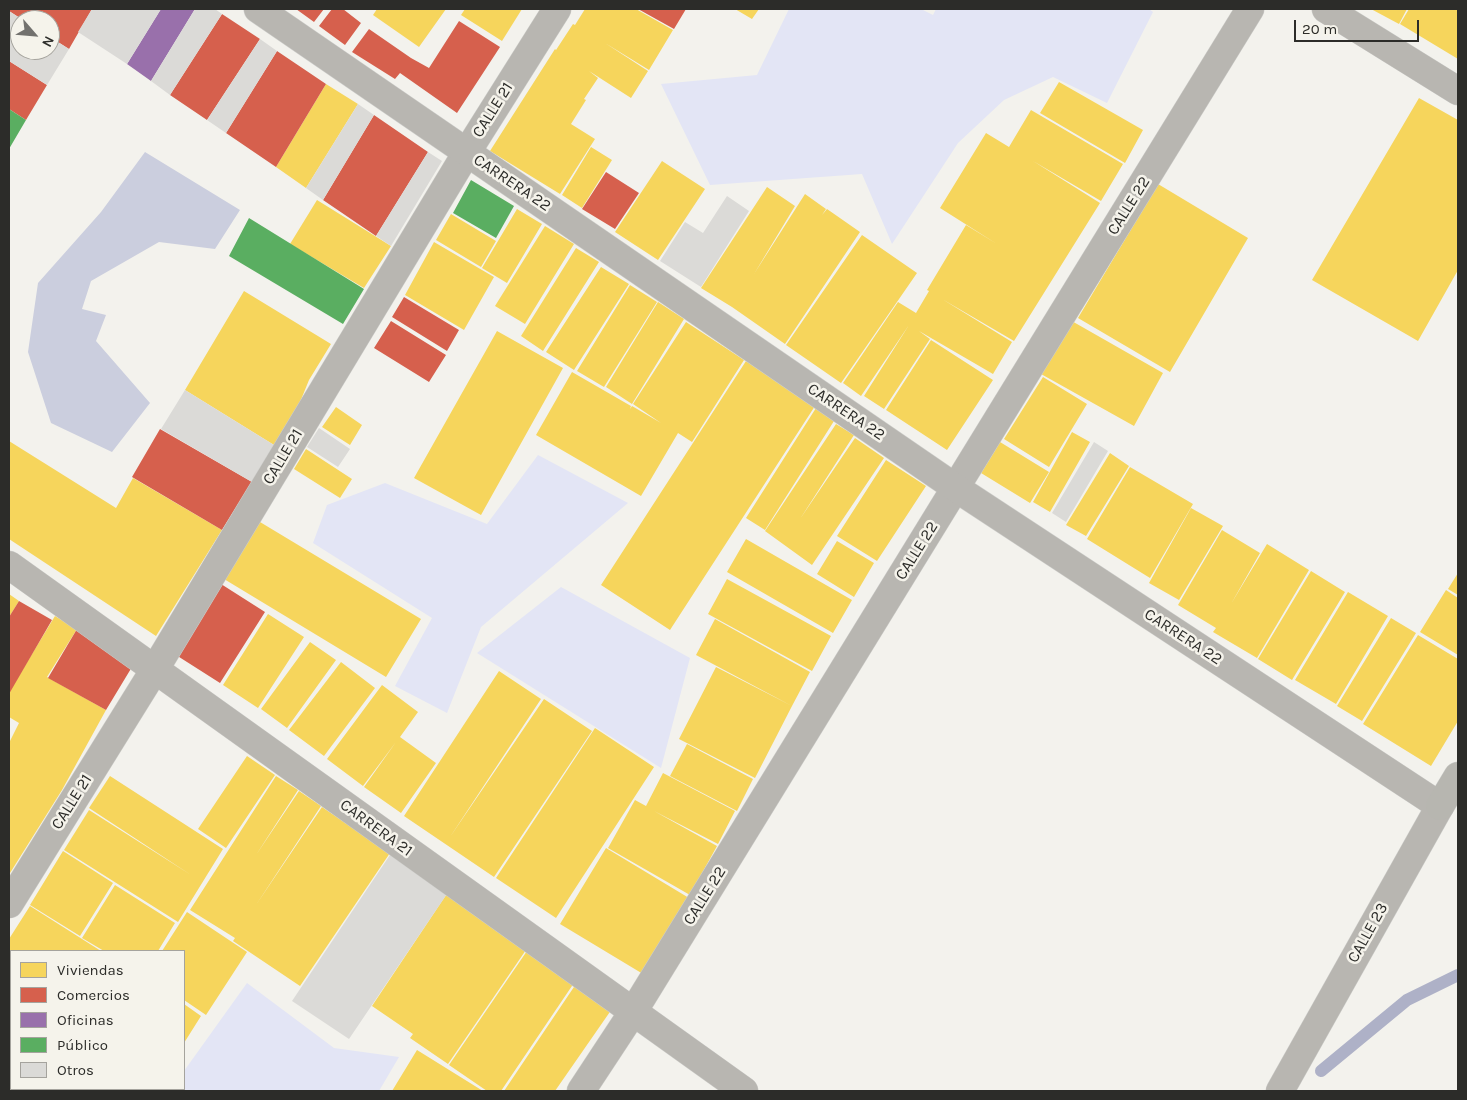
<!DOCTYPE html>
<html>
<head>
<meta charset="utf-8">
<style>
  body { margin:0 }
  #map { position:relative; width:1467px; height:1100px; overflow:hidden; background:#f3f2ed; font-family:Karla,sans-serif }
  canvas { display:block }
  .frame { position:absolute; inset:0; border:10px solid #2c2c29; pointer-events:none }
  .legend { position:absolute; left:10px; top:950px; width:175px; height:140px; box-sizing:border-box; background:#f5f3eb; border:1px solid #a5a39d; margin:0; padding:6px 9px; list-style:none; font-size:15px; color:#2c2c29 }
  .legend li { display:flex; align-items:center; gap:10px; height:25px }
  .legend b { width:25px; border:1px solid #a5a39d }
  .north { position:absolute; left:10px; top:10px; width:50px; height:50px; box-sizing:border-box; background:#f5f3eb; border:1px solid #a5a39d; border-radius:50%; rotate:117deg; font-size:14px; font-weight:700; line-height:20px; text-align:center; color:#2c2c29 }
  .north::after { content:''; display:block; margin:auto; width:18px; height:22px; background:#72716e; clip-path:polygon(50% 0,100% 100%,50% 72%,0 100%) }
  .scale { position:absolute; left:1294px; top:20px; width:125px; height:22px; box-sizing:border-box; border:2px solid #2c2c29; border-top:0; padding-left:6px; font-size:15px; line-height:18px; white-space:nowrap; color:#2c2c29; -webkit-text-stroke:4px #f5f3eb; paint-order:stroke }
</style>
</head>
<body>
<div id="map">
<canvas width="1467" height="1100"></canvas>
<div class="frame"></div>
<ul class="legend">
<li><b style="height:14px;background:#f6d55c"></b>Viviendas</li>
<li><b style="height:14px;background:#d6604d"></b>Comercios</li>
<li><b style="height:14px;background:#9970ab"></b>Oficinas</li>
<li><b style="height:14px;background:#5aae61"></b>Público</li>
<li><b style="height:14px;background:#dbdad7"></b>Otros</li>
</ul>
<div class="north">N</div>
<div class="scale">20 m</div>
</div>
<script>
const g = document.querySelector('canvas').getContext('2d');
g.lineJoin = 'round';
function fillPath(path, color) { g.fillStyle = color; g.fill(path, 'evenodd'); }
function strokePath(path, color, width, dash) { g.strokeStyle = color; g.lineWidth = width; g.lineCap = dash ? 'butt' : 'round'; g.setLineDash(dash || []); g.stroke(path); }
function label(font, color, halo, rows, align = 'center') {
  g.font = font + ' Karla,sans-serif'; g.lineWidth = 5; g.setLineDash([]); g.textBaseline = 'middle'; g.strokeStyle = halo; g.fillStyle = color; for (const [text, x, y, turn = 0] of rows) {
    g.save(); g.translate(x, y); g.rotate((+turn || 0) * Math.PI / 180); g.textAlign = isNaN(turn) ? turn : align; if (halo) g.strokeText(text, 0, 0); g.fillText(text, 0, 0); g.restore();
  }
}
fillPath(new Path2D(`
  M 789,9 L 921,9 L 933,15 L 936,9 L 1149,9 L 1153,12 L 1107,103 L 1053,77 L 1004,100 L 958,143 L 892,244 L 862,174 L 710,185 L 661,84 L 757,75 Z
  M 538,455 L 628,503 L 481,627 L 447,713 L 395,686 L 432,618 L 313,543 L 327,505 L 385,483 L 487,524 Z
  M 561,587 L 690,658 L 661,768 L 477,653 Z
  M 247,983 L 334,1048 L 399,1057 L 379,1091 L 182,1091 L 180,1089 L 184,1089 L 184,1071 Z`), '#e3e5f5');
fillPath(new Path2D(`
  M 145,152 L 240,210 L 215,249 L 159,242 L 91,281 L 82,309 L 106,315 L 96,341 L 150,403 L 112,452 L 51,423 L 28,352 L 38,283 L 101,212 Z`), '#cbcede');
fillPath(new Path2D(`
  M 377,9 L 446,9 L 419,47 L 373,15 Z
  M 465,9 L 522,9 L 502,41 L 461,15 Z
  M 585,9 L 636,9 L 673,30 L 649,70 L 605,43 L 648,71 L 631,98 L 589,71 L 598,78 L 584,99 L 586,100 L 571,124 L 595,139 L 560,194 L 490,151 L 555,49 L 556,50 L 573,24 L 575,25 Z
  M 735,9 L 759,9 L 752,19 Z
  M 1371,9 L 1407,9 L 1399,24 Z
  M 1409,9 L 1458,9 L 1458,59 L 1400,24 Z
  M 1059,82 L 1143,130 L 1125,163 L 1040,113 Z
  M 326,84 L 358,104 L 306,188 L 276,167 Z
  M 1419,98 L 1458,120 L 1458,270 L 1418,341 L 1312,280 Z
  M 1031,110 L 1123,164 L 1101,201 L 1033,161 L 1100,203 L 1014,341 L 942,299 L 1012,342 L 993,374 L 919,331 L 930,339 L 884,409 L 864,396 L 909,325 L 861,396 L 843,383 L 898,302 L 916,313 L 929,291 L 927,290 L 966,225 L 997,244 L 940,208 L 986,133 L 1009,147 Z
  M 591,147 L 612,160 L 582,208 L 562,195 Z
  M 662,161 L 705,189 L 658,260 L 615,232 Z
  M 1158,184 L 1248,238 L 1170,372 L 1078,318 Z
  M 767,187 L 795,206 L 754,274 L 805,194 L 826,209 L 822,215 L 827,209 L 860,232 L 785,344 L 732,307 L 701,288 Z
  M 317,200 L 391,246 L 364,288 L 290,244 Z
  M 517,209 L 542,224 L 507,283 L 482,268 Z
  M 451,214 L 496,241 L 481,267 L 436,240 Z
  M 545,226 L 574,244 L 525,324 L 495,306 Z
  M 862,235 L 917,273 L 841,383 L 786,345 Z
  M 434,242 L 494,277 L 464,330 L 405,295 Z
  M 576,248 L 599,262 L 543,351 L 521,336 Z
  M 601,267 L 629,284 L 574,370 L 546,352 Z
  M 630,285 L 657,302 L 604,387 L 577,371 Z
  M 244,291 L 331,344 L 309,380 L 294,417 L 292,416 L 274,445 L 185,390 Z
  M 658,302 L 684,319 L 632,404 L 606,387 Z
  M 1070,320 L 1163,373 L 1134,426 L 1041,374 Z
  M 686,322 L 744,360 L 692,442 L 678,433 L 641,496 L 536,435 L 572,372 L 631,406 L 630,409 L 632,406 L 661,423 L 633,404 Z
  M 497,331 L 563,368 L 481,515 L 414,478 Z
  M 931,340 L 993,380 L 947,450 L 886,410 Z
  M 746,361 L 815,406 L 670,630 L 601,585 Z
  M 1043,377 L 1087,404 L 1049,467 L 1004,439 Z
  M 336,407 L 362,425 L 350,445 L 322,427 Z
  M 816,408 L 834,421 L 765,530 L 746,518 Z
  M 836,424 L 854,435 L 800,519 L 855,438 L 884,458 L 812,565 L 765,531 Z
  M 1072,432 L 1090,442 L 1050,512 L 1033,502 Z
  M 9,441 L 116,508 L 133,478 L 222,530 L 156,636 L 9,539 Z
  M 1000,442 L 1049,472 L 1030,503 L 981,473 Z
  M 306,449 L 352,479 L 340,498 L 294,469 Z
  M 1110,453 L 1129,466 L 1086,536 L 1066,525 Z
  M 886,460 L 926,486 L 877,561 L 837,536 Z
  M 1130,467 L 1193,504 L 1150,578 L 1087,539 Z
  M 1191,508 L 1223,526 L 1179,600 L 1149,583 Z
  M 260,522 L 421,619 L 386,677 L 224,579 Z
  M 1222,530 L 1260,553 L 1231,604 L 1267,544 L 1309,570 L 1257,658 L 1213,632 L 1216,628 L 1178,605 Z
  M 746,539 L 852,600 L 833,633 L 727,572 Z
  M 837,541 L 874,563 L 854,597 L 817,574 Z
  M 1311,571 L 1345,592 L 1292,680 L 1258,659 Z
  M 1458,573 L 1458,595 L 1448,589 Z
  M 727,579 L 831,636 L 812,671 L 708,614 Z
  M 1446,590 L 1458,598 L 1458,655 L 1420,632 Z
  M 1348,592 L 1388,616 L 1336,704 L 1295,680 Z
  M 9,594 L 19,601 L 9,617 Z
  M 268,614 L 304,637 L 258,708 L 223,685 Z
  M 55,616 L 77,629 L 47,677 L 106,710 L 62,790 L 10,873 L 9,872 L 9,743 L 19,723 L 9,717 L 9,692 Z
  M 1391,618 L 1416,633 L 1362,721 L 1337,706 Z
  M 715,619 L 810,672 L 792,706 L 696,655 Z
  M 1418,635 L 1458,659 L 1458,721 L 1431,766 L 1363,724 Z
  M 310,642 L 336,660 L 287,728 L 261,709 Z
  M 341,662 L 375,688 L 324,756 L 289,730 Z
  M 716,667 L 792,706 L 755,778 L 679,739 Z
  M 499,671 L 541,699 L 450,837 L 544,699 L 592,731 L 494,877 L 404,816 Z
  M 382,685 L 418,712 L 400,737 L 436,763 L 401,813 L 364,787 L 396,742 L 363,786 L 327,759 Z
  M 595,728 L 654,767 L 556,918 L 496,878 Z
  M 687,744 L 753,779 L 737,811 L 670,776 Z
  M 247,756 L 275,775 L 226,848 L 198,829 Z
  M 663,773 L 735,811 L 718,844 L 654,811 L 717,846 L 690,895 L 608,848 L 635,800 L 646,806 Z
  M 110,776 L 223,849 L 178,922 L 64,850 L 89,810 L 191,875 L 89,808 Z
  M 276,776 L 298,790 L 256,855 L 299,791 L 321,806 L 256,905 L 322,807 L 390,853 L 300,986 L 233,941 L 235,938 L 190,910 Z
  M 606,848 L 689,898 L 643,974 L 560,924 Z
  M 63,851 L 113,883 L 80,936 L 30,905 Z
  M 115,885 L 175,923 L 158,951 L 104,951 L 82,938 Z
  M 448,892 L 528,947 L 448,1064 L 410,1038 L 413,1034 L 372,1006 Z
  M 30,906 L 101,951 L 11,951 L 11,993 L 9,992 L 9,939 Z
  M 187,912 L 247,952 L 206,1015 L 184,1000 L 184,951 L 162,951 Z
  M 529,948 L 576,980 L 501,1091 L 487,1091 L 449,1065 Z
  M 578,981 L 614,1006 L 555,1091 L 504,1091 Z
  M 9,993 L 11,995 L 11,1041 L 9,1039 Z
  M 184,1004 L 201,1016 L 184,1043 Z
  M 417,1050 L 483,1091 L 392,1091 Z`), '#f6d55c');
fillPath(new Path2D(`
  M 9,9 L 92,9 L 69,49 L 50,37 L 50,20 L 23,20 L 9,11 Z
  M 296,9 L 324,9 L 314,22 Z
  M 332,9 L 343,9 L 361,23 L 345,45 L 319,26 Z
  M 638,9 L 686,9 L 674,29 Z
  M 222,14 L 260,39 L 207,120 L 170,95 Z
  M 459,21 L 500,47 L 457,113 L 400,73 L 395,79 L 352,52 L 369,29 L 411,58 L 429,68 Z
  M 277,51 L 326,84 L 276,167 L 226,133 Z
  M 9,61 L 47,85 L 26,120 L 9,109 Z
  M 374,115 L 428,152 L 376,236 L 323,200 Z
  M 606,172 L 639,193 L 615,229 L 582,209 Z
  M 404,297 L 459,330 L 447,351 L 392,317 Z
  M 391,321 L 446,355 L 429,382 L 374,348 Z
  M 160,429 L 252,482 L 222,530 L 132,477 Z
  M 221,584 L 265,612 L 220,683 L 176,655 Z
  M 19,601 L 52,620 L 9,694 L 9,617 Z
  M 77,629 L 135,662 L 106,710 L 48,678 Z`), '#d6604d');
fillPath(new Path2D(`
  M 161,9 L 195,9 L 151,81 L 127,64 Z`), '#9970ab');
fillPath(new Path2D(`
  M 9,109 L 26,120 L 9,149 Z
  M 471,180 L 514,206 L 496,238 L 453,213 Z
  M 249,218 L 364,289 L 343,324 L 229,256 Z`), '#5aae61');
strokePath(new Path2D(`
  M 1321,1071 L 1407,1000 L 1458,975`), '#aeb1c7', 12);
fillPath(new Path2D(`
  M 92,9 L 161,9 L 127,64 L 78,32 Z
  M 195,9 L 215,9 L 222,14 L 170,95 L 151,81 Z
  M 9,11 L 23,20 L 20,20 L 20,50 L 50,50 L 50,37 L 69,49 L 47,85 L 9,61 Z
  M 260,39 L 277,51 L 226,133 L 207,120 Z
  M 358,104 L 374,115 L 323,200 L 306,188 Z
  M 428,152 L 442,161 L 391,246 L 376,236 Z
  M 727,196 L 749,211 L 701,287 L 660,261 L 685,222 L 703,233 Z
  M 185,390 L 274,445 L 252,482 L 161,429 Z
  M 319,428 L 350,449 L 338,467 L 307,447 Z
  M 1094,442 L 1108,451 L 1066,522 L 1052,513 Z
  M 392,852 L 449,891 L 349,1039 L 292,1001 Z
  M 92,1089 L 135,1089 L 134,1091 L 90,1091 Z`), '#dbdad7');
const minor = new Path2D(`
  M 1326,9 L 1458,91
  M 9,565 L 744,1091
  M 9,904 L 155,669 L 467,152 L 557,9
  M 581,1091 L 633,1012 L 1250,9
  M 1280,1091 L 1440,806`);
const tertiary = new Path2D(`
  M 258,9 L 956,488 L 1440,806`);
const secondary = new Path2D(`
  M 1440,806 L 1458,776`);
strokePath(minor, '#cececb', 29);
strokePath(tertiary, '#cececb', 29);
strokePath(secondary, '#cececb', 29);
strokePath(minor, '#b8b6b1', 28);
strokePath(tertiary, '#b8b6b1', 28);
strokePath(secondary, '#b7b6b0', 28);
label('16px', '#2c2c29', '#f5f3eb', [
  ["CALLE 21",493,110,-58],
  ["CARRERA 22",512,183,34],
  ["CALLE 22",1129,206,-58],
  ["CARRERA 22",846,412,34],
  ["CALLE 21",283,457,-59],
  ["CALLE 22",917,551,-58],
  ["CARRERA 22",1183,637,33],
  ["CALLE 21",72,802,-58],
  ["CARRERA 21",376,828,36],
  ["CALLE 22",705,896,-58],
  ["CALLE 23",1368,933,-61]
]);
</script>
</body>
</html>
